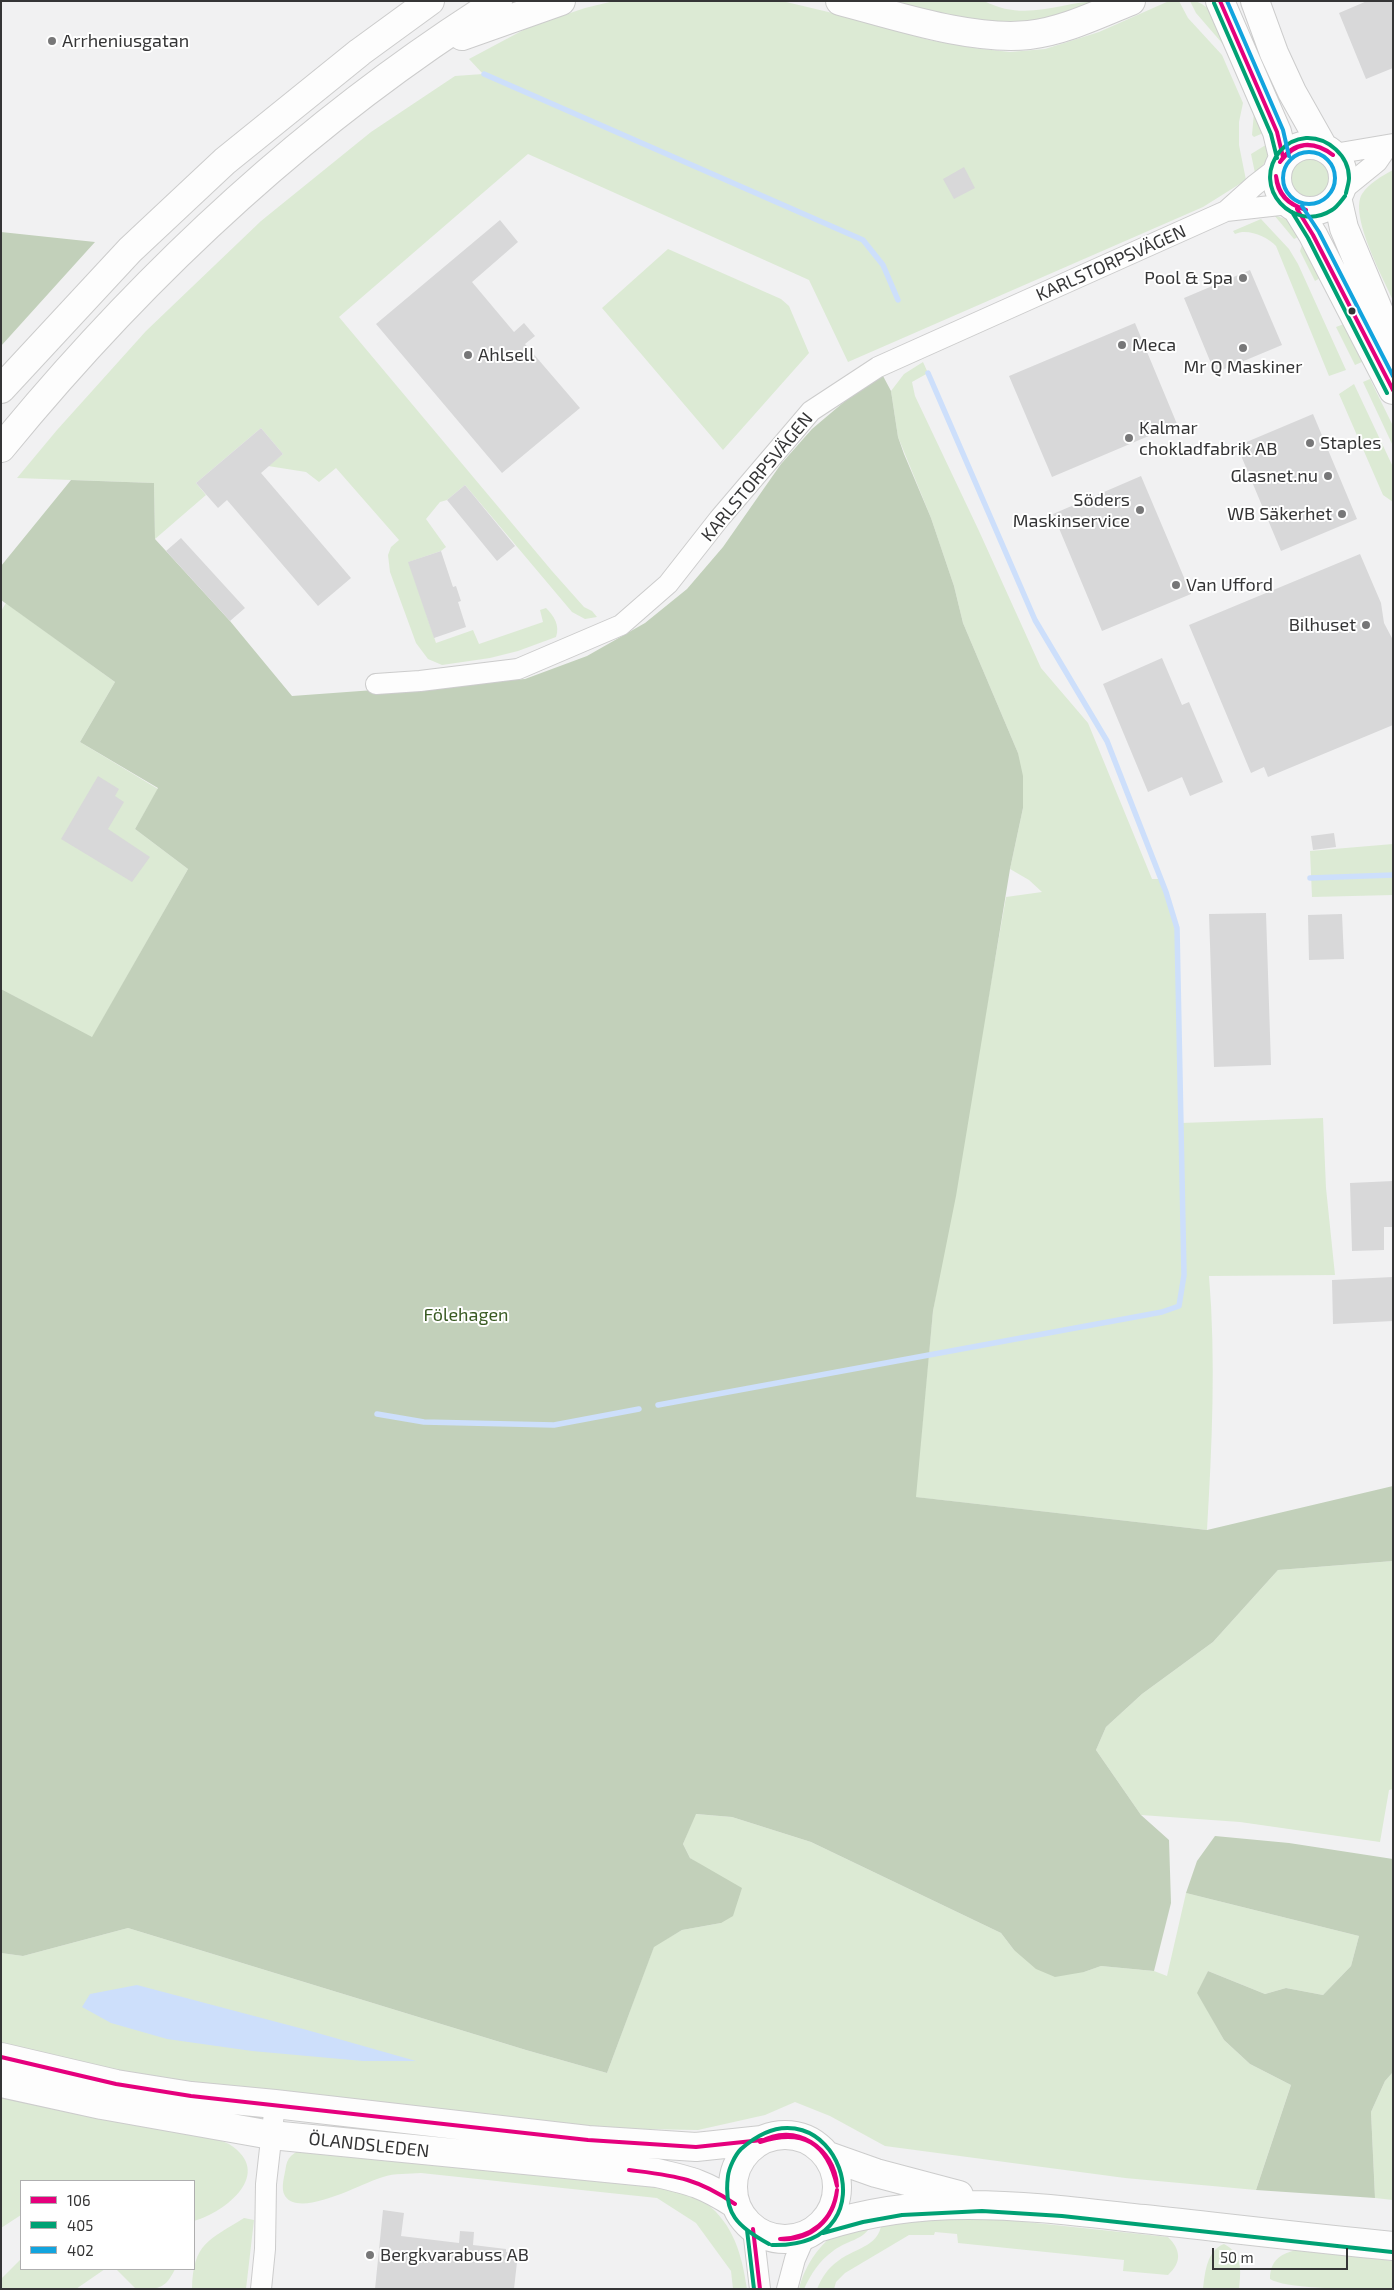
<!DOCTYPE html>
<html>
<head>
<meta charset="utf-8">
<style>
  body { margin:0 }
  #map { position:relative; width:1394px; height:2290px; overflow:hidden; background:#f1f1f2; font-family:"Exo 2",sans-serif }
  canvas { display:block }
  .frame { position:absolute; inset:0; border:2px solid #353536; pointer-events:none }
  .legend { position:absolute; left:20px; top:2180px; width:175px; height:90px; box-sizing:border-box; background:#fff; border:1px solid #aeaeaf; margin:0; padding:6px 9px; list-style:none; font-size:15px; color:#353536 }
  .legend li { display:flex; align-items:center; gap:10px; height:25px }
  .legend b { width:25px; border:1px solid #aeaeaf }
  .scale { position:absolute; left:1212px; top:2248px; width:136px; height:22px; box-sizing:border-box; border:2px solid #353536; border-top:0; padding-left:6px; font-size:15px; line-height:18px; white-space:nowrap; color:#353536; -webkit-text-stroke:4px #fff; paint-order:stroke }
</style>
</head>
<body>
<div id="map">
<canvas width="1394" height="2290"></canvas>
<div class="frame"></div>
<ul class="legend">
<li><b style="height:6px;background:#e5007d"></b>106</li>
<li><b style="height:6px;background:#00a174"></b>405</li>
<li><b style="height:6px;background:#12a4de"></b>402</li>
</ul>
<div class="scale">50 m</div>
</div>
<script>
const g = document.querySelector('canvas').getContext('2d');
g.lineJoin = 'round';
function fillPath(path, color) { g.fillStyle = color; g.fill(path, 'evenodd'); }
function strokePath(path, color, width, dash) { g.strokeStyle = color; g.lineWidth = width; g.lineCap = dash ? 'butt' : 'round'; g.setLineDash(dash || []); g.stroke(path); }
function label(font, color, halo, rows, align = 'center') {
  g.font = font + ' "Exo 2",sans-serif'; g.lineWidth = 4; g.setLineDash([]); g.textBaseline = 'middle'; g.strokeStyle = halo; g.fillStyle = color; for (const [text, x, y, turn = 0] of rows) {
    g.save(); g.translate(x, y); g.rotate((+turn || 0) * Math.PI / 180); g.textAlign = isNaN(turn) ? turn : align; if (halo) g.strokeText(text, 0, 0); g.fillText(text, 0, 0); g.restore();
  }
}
fillPath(new Path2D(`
  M 614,1 L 782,1 L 862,20 L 929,40 L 974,48 L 1010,52 L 1045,49 L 1099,32 L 1169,1 L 1179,1 L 1188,18 L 1222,55 L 1243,103 L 1239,122 L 1239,145 L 1246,180 L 1203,207 L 848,362 L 809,280 L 528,154 L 339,317 L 552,571 L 584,607 L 592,611 L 597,617 L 585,619 L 572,612 L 465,485 L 447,500 L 440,502 L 426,519 L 446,547 L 441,551 L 409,562 L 436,643 L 473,630 L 479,644 L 543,622 L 540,610 L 546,608 C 554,616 560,625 556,637 L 518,651 L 490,658 L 442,665 L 428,659 L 416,643 L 390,572 L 388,555 L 391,547 L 399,540 L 336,468 L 319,482 L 306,472 L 268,466 L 283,454 L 261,428 L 196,483 L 206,495 L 155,539 L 154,483 L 17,478 L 57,430 L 146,331 L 261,221 L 371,132 L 455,76 L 483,74 L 469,59 L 529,27 L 585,8 Z
  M 888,1 L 984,1 C 1027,23 1060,1 1102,1 L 1030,24 L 961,20 Z
  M 1190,1 C 1214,1 1221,32 1228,50 L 1196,13 Z
  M 1255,101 L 1268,131 L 1254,137 L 1252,135 Z
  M 1269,143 C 1271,154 1264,167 1255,173 L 1251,154 Z
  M1289 178a20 20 0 1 1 40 0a20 20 0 1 1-40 0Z
  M 1393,170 L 1393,300 C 1383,278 1349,215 1362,194 C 1369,183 1382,176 1393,170 Z
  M 1274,215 L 1291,221 L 1302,235 L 1294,239 Z
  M 1261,219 L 1289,249 L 1298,264 L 1346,370 L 1329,376 L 1276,246 C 1267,236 1247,228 1235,234 L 1233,231 Z
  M 1307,244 L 1322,277 L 1315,281 L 1300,251 L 1302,245 Z
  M 668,249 L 781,299 L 789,306 L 809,353 L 723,450 L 602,308 Z
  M 1344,324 L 1362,362 L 1355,365 L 1336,327 Z
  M 923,362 L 928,373 L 912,382 L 915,396 L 979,531 L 1041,668 L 1088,723 L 1152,879 L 1161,879 L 1177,928 L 1181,1123 L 1323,1118 L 1326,1188 L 1335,1275 L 1209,1276 C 1216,1360 1212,1446 1207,1530 L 915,1497 L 933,1311 L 1006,897 L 1042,892 L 1029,880 L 1010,869 L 1023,808 L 1018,753 L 963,623 L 954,586 L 931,518 L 898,437 L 891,391 L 904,374 Z
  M 1370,379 L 1393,426 L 1393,446 L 1363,382 Z
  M 1354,384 L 1393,467 L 1393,502 L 1383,495 L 1339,394 Z
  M 6,603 L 115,682 L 80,742 L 158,789 L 135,829 L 188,869 L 92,1038 L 1,989 L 1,611 Z
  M 1393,844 L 1393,895 L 1312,897 L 1310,851 Z
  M 1393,1561 L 1393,1789 L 1389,1790 L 1380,1842 L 1240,1822 L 1141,1815 L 1096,1750 L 1106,1727 L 1142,1694 L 1213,1642 L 1278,1570 Z
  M 695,1814 L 732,1817 L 811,1842 L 1001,1933 L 1014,1950 L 1084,1972 L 1101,1966 L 1154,1971 L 1167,1976 L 1186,1893 L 1359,1936 L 1351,1966 L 1323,1995 L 1286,1988 L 1265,1994 L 1208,1971 L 1198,1993 L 1224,2040 L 1250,2064 L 1291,2085 L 1256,2190 L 1125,2178 L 885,2146 L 830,2116 L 795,2102 L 765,2115 L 698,2130 L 594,2128 L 198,2085 L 123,2072 L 1,2044 L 1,1953 L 23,1956 L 128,1928 L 526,2050 L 607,2073 L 654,1946 L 682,1930 L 721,1923 L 713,1873 L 690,1858 L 683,1844 Z
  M 1393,2072 L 1393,2200 L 1375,2198 L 1371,2112 L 1385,2081 Z
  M 1,2095 L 203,2136 C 211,2139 222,2140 229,2144 C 275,2173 226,2212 194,2221 L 194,2181 L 21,2181 L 21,2215 L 1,2228 Z
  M 308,2147 L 678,2189 C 687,2193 698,2197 706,2203 C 734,2225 742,2255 747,2289 L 733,2289 L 731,2271 L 696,2223 L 657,2198 L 421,2173 C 409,2174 394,2173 383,2177 C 364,2182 300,2219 285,2196 C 280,2188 285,2175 286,2166 C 288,2154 298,2151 308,2147 Z
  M 882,2217 L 988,2218 L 1168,2237 C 1181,2250 1182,2262 1168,2275 L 1123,2271 L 1124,2260 L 958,2243 L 957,2234 L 935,2232 L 934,2235 L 909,2235 L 845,2273 L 836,2282 L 834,2289 L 817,2289 C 822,2277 828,2268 838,2261 C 858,2246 882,2247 882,2217 Z
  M 244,2218 L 254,2220 L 246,2289 L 192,2289 C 193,2243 209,2240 244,2218 Z
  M 871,2225 C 865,2240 845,2241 833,2251 C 819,2261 811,2274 804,2289 L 799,2289 C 804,2268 818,2245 836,2234 C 846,2229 860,2227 871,2225 Z
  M 1224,2244 C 1243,2254 1241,2271 1239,2289 L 1203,2289 C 1205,2272 1207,2250 1224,2244 Z
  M 1298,2250 L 1393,2261 L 1393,2289 C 1367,2289 1287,2290 1270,2279 C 1270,2261 1280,2253 1298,2250 Z
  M 21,2259 L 21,2269 L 105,2269 L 76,2289 L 1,2289 L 1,2279 Z
  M 116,2269 L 175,2269 C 165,2290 158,2289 136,2289 Z`), '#dcead4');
fillPath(new Path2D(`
  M 1,232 L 95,242 L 1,346 Z
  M 883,376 L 891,391 L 898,437 L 904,454 L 931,518 L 954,586 L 963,623 L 1018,753 L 1023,776 L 1023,808 L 1010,869 L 956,1196 L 933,1311 L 916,1497 L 1207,1530 L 1393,1486 L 1393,1561 L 1278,1570 L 1213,1642 L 1142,1694 L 1106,1727 L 1096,1750 L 1141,1815 L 1169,1840 L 1171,1903 L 1154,1971 L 1101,1966 L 1084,1972 L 1055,1977 L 1036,1969 L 1014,1950 L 1001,1933 L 811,1842 L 732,1817 L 696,1814 L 683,1844 L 690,1858 L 742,1888 L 733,1916 L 721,1923 L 682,1930 L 654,1947 L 607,2073 L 526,2050 L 128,1928 L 23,1956 L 1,1953 L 1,989 L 92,1037 L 188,869 L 135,829 L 158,788 L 80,742 L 115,682 L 1,600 L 1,566 L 71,480 L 154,483 L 155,539 L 230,621 L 292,696 L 525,679 L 587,656 L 645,623 L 687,589 L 723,547 L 781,464 L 812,429 L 851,396 Z
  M 1215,1836 L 1289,1843 L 1393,1859 L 1393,2072 L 1385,2081 L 1371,2112 L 1375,2198 L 1256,2190 L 1291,2085 L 1250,2064 L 1224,2040 L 1197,1993 L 1208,1971 L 1265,1994 L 1286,1988 L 1323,1995 L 1351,1966 L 1359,1936 L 1186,1893 L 1197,1861 Z`), '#c2d0ba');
fillPath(new Path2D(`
  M 137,1985 L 307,2030 L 416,2061 L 363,2061 L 252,2051 L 167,2039 L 111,2023 L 82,2007 L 90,1994 Z`), '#cddffb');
strokePath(new Path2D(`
  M 484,74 L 863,240 L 883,265 L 898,300
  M 1310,878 L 1393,875
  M 658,1405 L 1162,1312 L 1179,1306 L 1184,1275 L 1177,928 L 1166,892 L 1107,741 L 1035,620 L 928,373
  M 377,1414 L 424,1422 L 554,1425 L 639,1409`), '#cddffb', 5.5);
fillPath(new Path2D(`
  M 1367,1 L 1393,1 L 1393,68 L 1366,79 L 1339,13 Z
  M 964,167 L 975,188 L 954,199 L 943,179 Z
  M 500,220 L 518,242 L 472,282 L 514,332 L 524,323 L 535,336 L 525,344 L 580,408 L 502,473 L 376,324 Z
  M 1250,270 L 1282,345 L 1215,373 L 1184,298 Z
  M 1135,323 L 1177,424 L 1052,477 L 1009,376 Z
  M 1313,414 L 1357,519 L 1281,551 L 1237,446 Z
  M 261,428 L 283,454 L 261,473 L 351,578 L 318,606 L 227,500 L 218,508 L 196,483 Z
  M 1141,476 L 1191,594 L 1102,631 L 1053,514 Z
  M 465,485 L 515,546 L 497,561 L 447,500 Z
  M 181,538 L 245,608 L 230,621 L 166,551 Z
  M 441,551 L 453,587 L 456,586 L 461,601 L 458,602 L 466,627 L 434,638 L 408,562 Z
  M 1360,554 L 1381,603 L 1384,623 L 1393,640 L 1393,725 L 1268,777 L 1264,767 L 1251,773 L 1189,625 Z
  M 1162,658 L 1182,705 L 1189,702 L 1223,782 L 1190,796 L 1182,777 L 1148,792 L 1103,684 Z
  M 98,776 L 119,789 L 115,796 L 124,802 L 108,829 L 150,857 L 132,882 L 61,839 Z
  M 1334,833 L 1336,847 L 1313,850 L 1311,836 Z
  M 1266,913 L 1271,1065 L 1214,1067 L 1209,914 Z
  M 1342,914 L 1344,959 L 1309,960 L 1308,915 Z
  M 1393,1181 L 1393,1227 L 1384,1227 L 1384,1250 L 1352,1251 L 1350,1183 Z
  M 1393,1277 L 1393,1321 L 1333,1324 L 1332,1280 Z
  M 383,2210 L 404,2213 L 401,2236 L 459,2243 L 460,2231 L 474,2232 L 473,2245 L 506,2249 L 506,2252 L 518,2253 L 514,2289 L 375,2289 Z`), '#d8d8d9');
const street = new Path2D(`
  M 1334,154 L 1393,144
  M 1340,192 L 1377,162 L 1388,146
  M 1226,211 L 1255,185 L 1277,168
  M 376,684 L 420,681 L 518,669 L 621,625 L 668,584 L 719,519 L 811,411 L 878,367 L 1226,211 L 1289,204
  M 753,2229 L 760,2289
  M 261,2289 L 265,2249 L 266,2184 L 275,2104
  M 787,2289 L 795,2259 L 805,2236`);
const secondary = new Path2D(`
  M 1220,1 L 1277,132 L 1283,157
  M 1255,1 L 1274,53 L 1292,92 L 1323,147
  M1277 178a33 33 0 1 1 66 0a33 33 0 1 1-66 0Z
  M 1337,197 L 1344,228 L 1393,345
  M 1297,209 L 1313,235 L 1393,390
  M 1,2057 L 116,2084 L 191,2096 L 275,2104 L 588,2140 L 696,2147 L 762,2140
  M 1,2083 L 102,2105 L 271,2135 L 657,2173 C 692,2181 704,2184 735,2204
  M733 2187a52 52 0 1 1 104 0a52 52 0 1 1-104 0Z
  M 828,2156 L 876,2173 L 959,2195
  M 821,2227 C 929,2191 1034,2207 1144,2219 C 1227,2228 1310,2238 1393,2246`);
const highway = new Path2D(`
  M 840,1 C 897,16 971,41 1029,35 C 1064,31 1098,14 1131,1
  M 462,36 L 561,1
  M 1,389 L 130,250 L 225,161 L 360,52 L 430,1
  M 1,448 C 142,276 309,120 498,1`);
strokePath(street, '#ccc', 22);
strokePath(secondary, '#ccc', 30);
strokePath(highway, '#ccc', 30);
strokePath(street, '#fdfdfd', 20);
strokePath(secondary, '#fdfdfd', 28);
strokePath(highway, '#fdfdfd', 28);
strokePath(new Path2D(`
  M 1220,1 L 1277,132 L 1283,157
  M 1280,162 C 1293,141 1314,140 1333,155
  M 1280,162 C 1296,142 1312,140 1333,155
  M 1276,176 C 1279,195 1288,204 1306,210
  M 1276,176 C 1277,195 1288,205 1306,210
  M 1297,209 L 1313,235 L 1393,390
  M 1,2057 L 116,2084 L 191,2096 L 588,2140 L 696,2147 L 762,2140
  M 760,2142 C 795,2121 835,2148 837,2186
  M 760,2142 C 803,2128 827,2143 837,2186
  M 629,2170 C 675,2176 695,2177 735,2204
  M 753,2229 L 760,2289
  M 780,2239 C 811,2238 833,2221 837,2190
  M 780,2239 C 811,2241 834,2220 837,2190`), '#e5007d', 4);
strokePath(new Path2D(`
  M 1214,3 L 1271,134 L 1277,158
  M 1345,196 C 1341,201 1337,207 1332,210 C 1294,234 1250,188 1280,151 C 1287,143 1295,139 1306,138 C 1328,137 1349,156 1349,178 C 1349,183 1347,188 1346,193
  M 1292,212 L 1308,238 L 1387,393
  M 747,2230 L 754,2289
  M 823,2233 L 863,2222 L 902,2215 L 982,2211 L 1062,2216 L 1392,2252
  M 769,2244 C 738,2227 723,2214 728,2176 C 729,2168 735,2155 741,2149 C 832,2068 901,2248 772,2245`), '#00a174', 4);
strokePath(new Path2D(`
  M 1227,1 L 1283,130 L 1289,156
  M1283 178a26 26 0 1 1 52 0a26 26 0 1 1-52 0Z
  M 1302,206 L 1319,232 L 1393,376`), '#12a4de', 4);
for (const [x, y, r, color] of [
  [52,41,5,"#777778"],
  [1243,278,5,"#777778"],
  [1352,311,4.5,"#353536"],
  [1122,345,5,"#777778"],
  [1243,348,5,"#777778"],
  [468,355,5,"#777778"],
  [1129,438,5,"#777778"],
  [1310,443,5,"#777778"],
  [1328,476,5,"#777778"],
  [1140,510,5,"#777778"],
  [1342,514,5,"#777778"],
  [1176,585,5,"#777778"],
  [1366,625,5,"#777778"],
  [370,2255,5,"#777778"]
]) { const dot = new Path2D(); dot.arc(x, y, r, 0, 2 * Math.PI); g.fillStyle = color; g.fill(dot); strokePath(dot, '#fff', 2); }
label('18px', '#353536', '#fff', [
  ["Arrheniusgatan",62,41],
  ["Pool & Spa",1233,278,"right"],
  ["Meca",1132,345],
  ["Ahlsell",478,355],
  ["Mr Q Maskiner",1243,367,"center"],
  ["Kalmar",1139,428],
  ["chokladfabrik AB",1139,449],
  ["Staples",1320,443],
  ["Glasnet.nu",1318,476,"right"],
  ["Söders",1130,500,"right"],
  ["Maskinservice",1130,521,"right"],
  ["WB Säkerhet",1332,514,"right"],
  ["Van Ufford",1186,585],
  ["Bilhuset",1356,625,"right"],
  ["Bergkvarabuss AB",380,2255]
], 'left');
label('18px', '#353536', '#fff', [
  ["KARLSTORPSVÄGEN",1111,263,-24],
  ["KARLSTORPSVÄGEN",757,477,-50],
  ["ÖLANDSLEDEN",369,2145,6]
]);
label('18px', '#395a22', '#fff', [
  ["Fölehagen",466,1315]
]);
</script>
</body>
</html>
